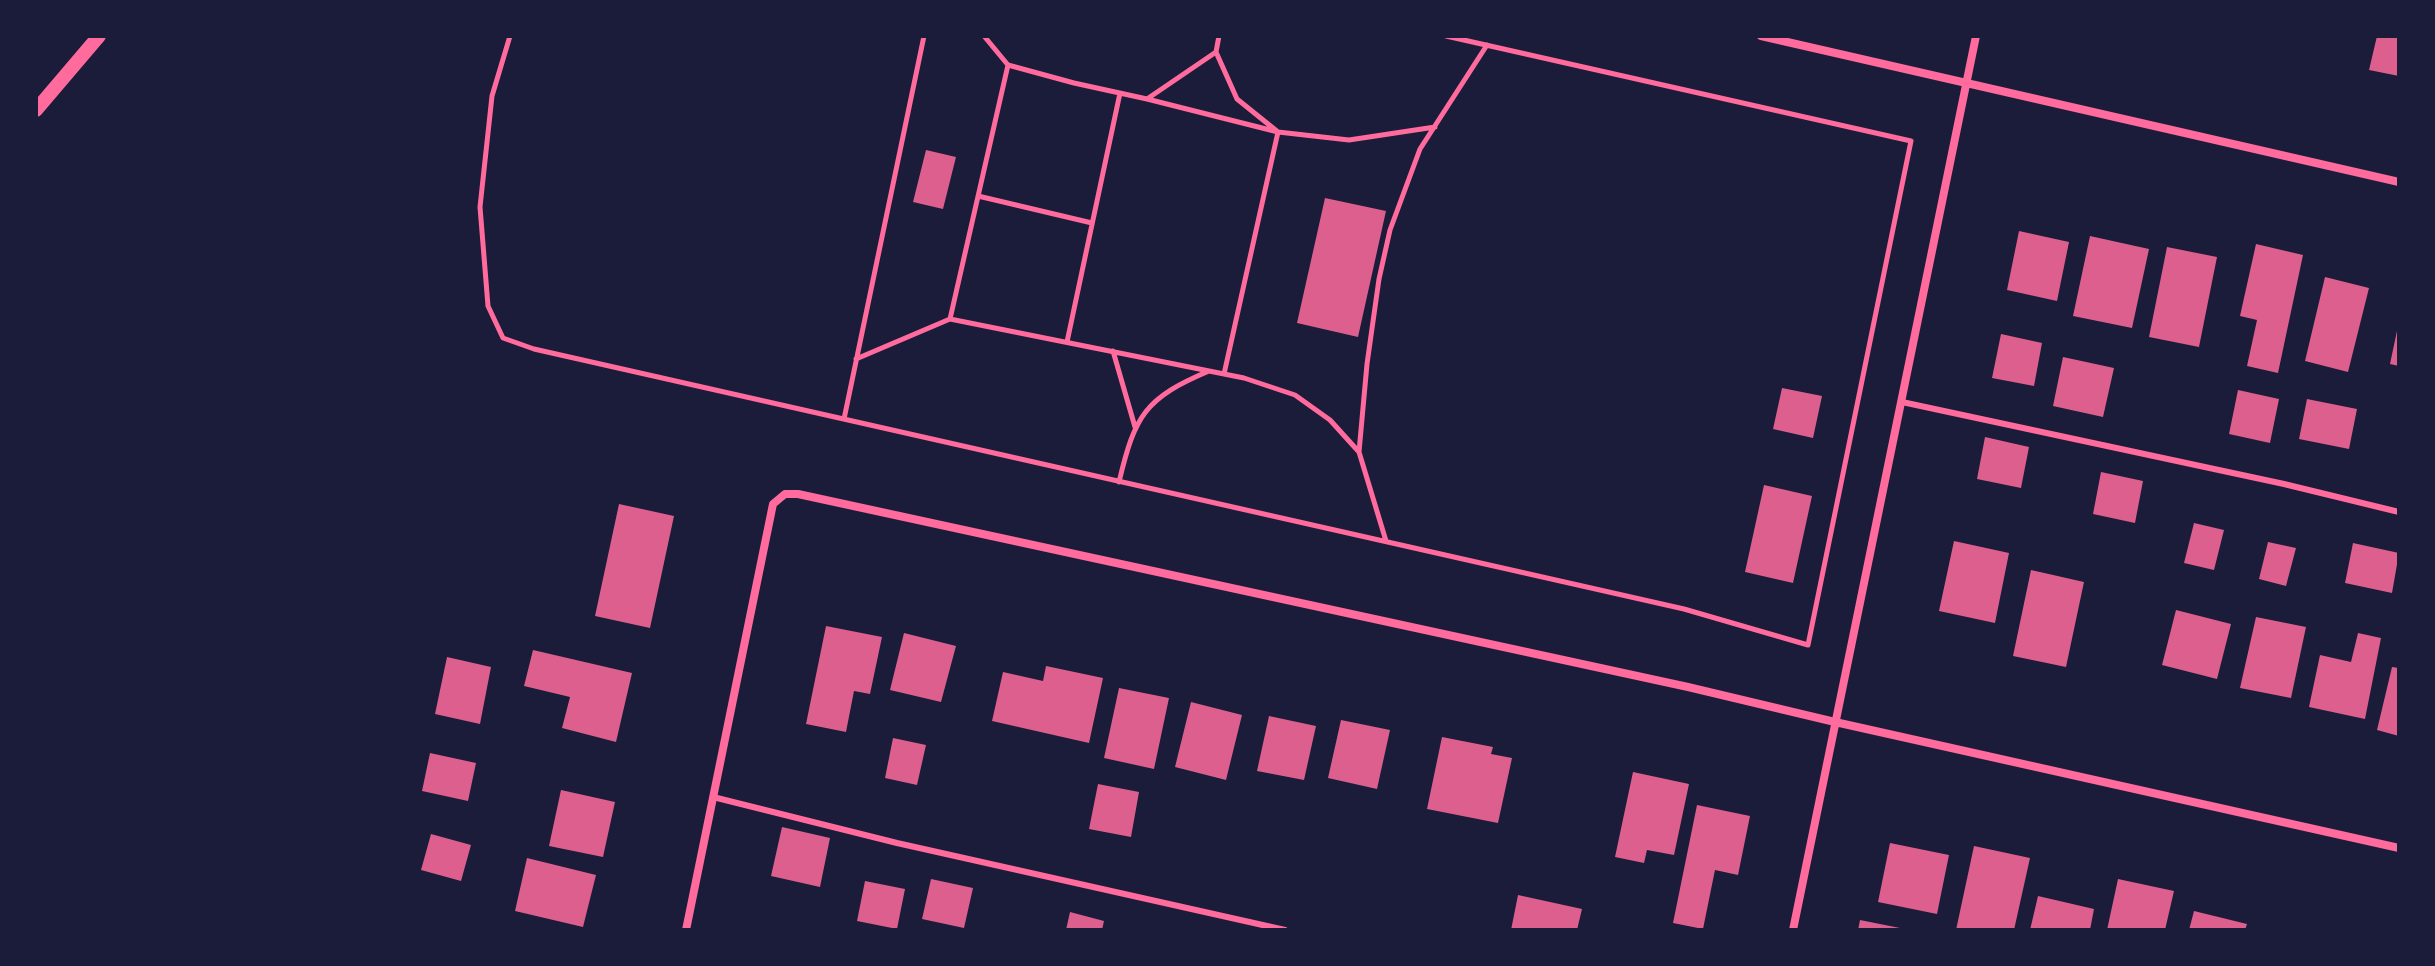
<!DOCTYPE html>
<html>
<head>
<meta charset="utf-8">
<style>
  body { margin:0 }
  #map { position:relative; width:2435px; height:966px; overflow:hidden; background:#1b1b3a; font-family:Montserrat,sans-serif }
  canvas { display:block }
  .frame { position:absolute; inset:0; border:38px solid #1b1b3a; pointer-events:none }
</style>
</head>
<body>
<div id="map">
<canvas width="2435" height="966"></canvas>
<div class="frame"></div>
</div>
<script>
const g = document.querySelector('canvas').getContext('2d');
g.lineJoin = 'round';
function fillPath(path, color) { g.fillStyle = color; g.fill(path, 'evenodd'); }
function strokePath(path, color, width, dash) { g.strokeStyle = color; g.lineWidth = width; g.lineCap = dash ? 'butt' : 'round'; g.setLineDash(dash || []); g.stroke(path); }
fillPath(new Path2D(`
  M 2377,36 L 2399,36 L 2399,76 L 2369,70 Z
  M 926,150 L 956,157 L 943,209 L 913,202 Z
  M 1325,198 L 1386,211 L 1358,337 L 1297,323 Z
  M 2019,231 L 2069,242 L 2057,301 L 2007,290 Z
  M 2090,236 L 2149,249 L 2132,328 L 2073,316 Z
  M 2256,244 L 2303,255 L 2278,373 L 2247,366 L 2257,320 L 2240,316 Z
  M 2167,247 L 2217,257 L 2199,347 L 2149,337 Z
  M 2325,277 L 2369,288 L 2348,372 L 2305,361 Z
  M 2398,326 L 2399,326 L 2399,366 L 2390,364 Z
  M 2001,334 L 2042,343 L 2034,386 L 1992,378 Z
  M 2063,357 L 2114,368 L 2103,417 L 2053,406 Z
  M 1782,388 L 1822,396 L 1813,438 L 1773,429 Z
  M 2238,390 L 2279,399 L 2270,443 L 2229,434 Z
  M 2307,399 L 2357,409 L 2349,449 L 2299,439 Z
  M 1985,437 L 2029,447 L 2021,488 L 1977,479 Z
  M 2101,472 L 2143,481 L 2135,523 L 2093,514 Z
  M 1764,485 L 1812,496 L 1793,583 L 1745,572 Z
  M 619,504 L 674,516 L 650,628 L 595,616 Z
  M 2194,523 L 2224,530 L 2214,570 L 2184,563 Z
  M 1954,541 L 2009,553 L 1995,623 L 1939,611 Z
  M 2268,542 L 2296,548 L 2286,586 L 2259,579 Z
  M 2353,543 L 2399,553 L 2392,593 L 2345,583 Z
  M 2031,570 L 2084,582 L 2066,667 L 2013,656 Z
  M 2176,610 L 2231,624 L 2217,679 L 2162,665 Z
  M 2256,617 L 2306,627 L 2291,698 L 2240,688 Z
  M 826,626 L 882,637 L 870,694 L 854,691 L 846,732 L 806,724 Z
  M 904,633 L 956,646 L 941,702 L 890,690 Z
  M 2358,633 L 2381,638 L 2365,719 L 2309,707 L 2320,655 L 2351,662 Z
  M 533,650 L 632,673 L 616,742 L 562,728 L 570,697 L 524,686 Z
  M 447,657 L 491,667 L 480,724 L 435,714 Z
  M 1046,666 L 1103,678 L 1089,743 L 992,721 L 1003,672 L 1043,681 Z
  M 2392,667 L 2399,668 L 2399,736 L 2377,730 Z
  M 1119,688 L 1169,698 L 1154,769 L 1104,758 Z
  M 1191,702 L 1242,715 L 1226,780 L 1175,767 Z
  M 1269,716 L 1316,726 L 1304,780 L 1257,771 Z
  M 1341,720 L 1390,730 L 1377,789 L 1328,778 Z
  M 1442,737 L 1493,747 L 1491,754 L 1512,758 L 1498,823 L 1427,809 Z
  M 893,738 L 926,745 L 917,785 L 885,778 Z
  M 430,753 L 476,763 L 468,801 L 422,791 Z
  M 1633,772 L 1689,784 L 1674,855 L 1647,850 L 1644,863 L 1615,857 Z
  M 1098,784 L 1139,792 L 1131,837 L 1089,829 Z
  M 561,790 L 615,802 L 603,857 L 549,846 Z
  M 1697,805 L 1750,816 L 1738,875 L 1715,870 L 1703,929 L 1673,923 Z
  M 782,827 L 830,838 L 820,887 L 771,876 Z
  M 431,834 L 471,845 L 461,881 L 421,870 Z
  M 1890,843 L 1949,855 L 1937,914 L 1878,902 Z
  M 1974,846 L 2030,858 L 2014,930 L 1956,930 Z
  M 527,858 L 596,875 L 583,927 L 515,911 Z
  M 931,879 L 973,888 L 964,928 L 922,919 Z
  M 2118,879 L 2174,891 L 2165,930 L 2107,930 Z
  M 865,881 L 905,889 L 897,929 L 857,921 Z
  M 1518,895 L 1582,909 L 1577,930 L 1511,930 Z
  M 2038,896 L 2094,909 L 2090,930 L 2030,930 Z
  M 2194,911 L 2247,924 L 2245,930 L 2189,930 Z
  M 1070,912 L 1104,921 L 1102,930 L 1066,930 Z
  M 1860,920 L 1905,929 L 1904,930 L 1858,930 Z`), '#dd5f8e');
strokePath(new Path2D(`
  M 510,36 L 492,96 L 480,207 L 488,306 L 503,338 L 534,349 L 1684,609 L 1808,645 L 1911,141 L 1446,36
  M 984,36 L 1008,65 L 1074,83 L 1147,99 L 1216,52
  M 1219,36 L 1216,52 L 1237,99 L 1278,132 L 1349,140 L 1435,127
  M 1147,99 L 1278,132 L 1224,374
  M 978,196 L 1092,223
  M 950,319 L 1008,65
  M 1067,342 L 1120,93
  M 1113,351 L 1135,427
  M 856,359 L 950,319 L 1244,378 L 1295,395 L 1330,420 L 1359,452
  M 844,419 L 924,36
  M 1119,482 C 1135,415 1145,398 1209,371
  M 1386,541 L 1359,452 L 1367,364 L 1379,279 L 1390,230 L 1420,149 L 1487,45`), '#ff6b9d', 5);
strokePath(new Path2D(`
  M 1902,402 L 2284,484 L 2399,512
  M 713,797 L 897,843 L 1285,930`), '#ff6b9d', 6);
strokePath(new Path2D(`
  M 1761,36 L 2399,182
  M 686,930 L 773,504 L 785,494 L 798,494 L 1688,687 L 1835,722 L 2399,848
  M 1793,930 L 1976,36`), '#ff6b9d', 8);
strokePath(new Path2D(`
  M 36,110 L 99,36`), '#ff6b9d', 14);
</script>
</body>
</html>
